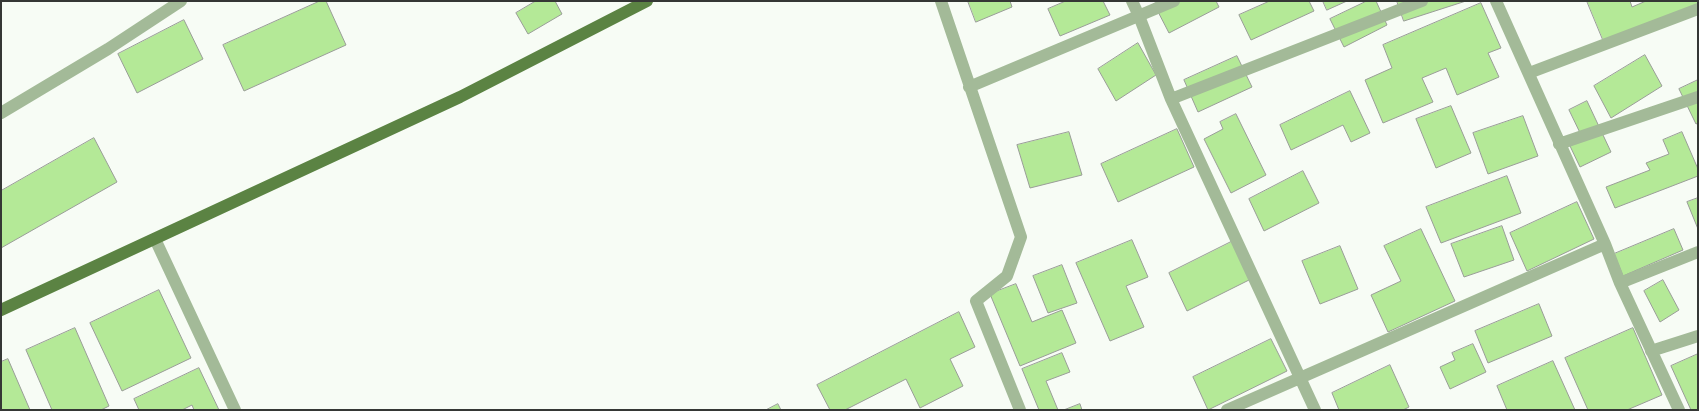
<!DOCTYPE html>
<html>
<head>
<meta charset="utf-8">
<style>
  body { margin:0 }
  #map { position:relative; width:1699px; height:411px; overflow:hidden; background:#f7fcf5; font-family:"Nunito Sans",sans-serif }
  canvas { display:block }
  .frame { position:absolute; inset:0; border:2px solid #353735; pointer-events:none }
</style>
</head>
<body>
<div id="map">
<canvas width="1699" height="411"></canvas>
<div class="frame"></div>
</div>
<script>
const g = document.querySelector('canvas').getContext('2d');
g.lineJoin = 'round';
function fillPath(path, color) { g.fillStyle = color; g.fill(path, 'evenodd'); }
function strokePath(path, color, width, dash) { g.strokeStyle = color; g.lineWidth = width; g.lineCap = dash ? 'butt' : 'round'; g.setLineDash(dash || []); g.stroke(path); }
const building = new Path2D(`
  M 320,1 L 326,1 L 346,45 L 244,91 L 223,45 Z
  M 536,1 L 555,1 L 562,14 L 528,34 L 516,13 Z
  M 968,1 L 1010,1 L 1012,7 L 976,22 Z
  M 1066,1 L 1103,1 L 1110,15 L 1060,36 L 1048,9 Z
  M 1160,1 L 1216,1 L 1219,7 L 1169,33 L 1154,4 Z
  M 1270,1 L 1309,1 L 1314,11 L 1251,40 L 1239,15 Z
  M 1323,1 L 1347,1 L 1327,10 Z
  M 1367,1 L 1376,1 L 1387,25 L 1344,47 L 1330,19 Z
  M 1397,1 L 1466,1 L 1404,21 Z
  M 1587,1 L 1630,1 L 1632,7 L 1646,1 L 1698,1 L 1698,5 L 1604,42 Z
  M 1481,3 L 1501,48 L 1488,53 L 1499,77 L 1457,95 L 1446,68 L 1422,78 L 1433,102 L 1383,123 L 1365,80 L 1392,68 L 1383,45 Z
  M 184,20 L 203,59 L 137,93 L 118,54 Z
  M 1138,43 L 1156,75 L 1116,101 L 1098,69 Z
  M 1645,55 L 1662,86 L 1611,118 L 1594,86 Z
  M 1237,56 L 1252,87 L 1198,112 L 1184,80 Z
  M 1698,80 L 1698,123 L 1696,124 L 1679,89 Z
  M 1350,91 L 1370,133 L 1351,142 L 1343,125 L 1291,150 L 1280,125 Z
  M 1587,101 L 1611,152 L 1580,167 L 1570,146 L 1583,139 L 1569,110 Z
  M 1451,106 L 1471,153 L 1436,168 L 1416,119 Z
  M 1236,114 L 1266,175 L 1231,193 L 1204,139 L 1223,129 L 1220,122 Z
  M 1523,116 L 1538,156 L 1488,174 L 1473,133 Z
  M 1177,129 L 1194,167 L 1118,202 L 1101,164 Z
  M 1069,132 L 1082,175 L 1030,188 L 1017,145 Z
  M 1682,132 L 1698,169 L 1698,176 L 1615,208 L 1606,187 L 1650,170 L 1646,163 L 1669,154 L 1663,140 Z
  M 94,138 L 117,182 L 1,248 L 1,191 Z
  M 1303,171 L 1319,203 L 1264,231 L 1249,199 Z
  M 1507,176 L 1521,213 L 1441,243 L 1426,207 Z
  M 1698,198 L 1698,229 L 1687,202 Z
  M 1577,202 L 1594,239 L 1527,271 L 1510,233 Z
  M 1502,226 L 1514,260 L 1464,277 L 1451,244 Z
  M 1421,229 L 1455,301 L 1388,332 L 1371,295 L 1401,281 L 1384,246 Z
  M 1674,229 L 1683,250 L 1623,276 L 1614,254 Z
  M 1132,240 L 1148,277 L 1126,286 L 1144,327 L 1110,341 L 1076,263 Z
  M 1233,241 L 1251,279 L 1187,311 L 1169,273 Z
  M 1340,246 L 1358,289 L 1320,304 L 1302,261 Z
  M 1062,265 L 1077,303 L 1048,313 L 1033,276 Z
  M 1663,280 L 1679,310 L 1660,322 L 1644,291 Z
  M 1016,284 L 1032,322 L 1062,310 L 1076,343 L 1020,366 L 990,294 Z
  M 159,290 L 191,358 L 122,391 L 90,323 Z
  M 1539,304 L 1552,336 L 1488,363 L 1475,331 Z
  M 959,312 L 975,347 L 950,359 L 963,386 L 920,408 L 906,379 L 845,410 L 830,410 L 817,385 Z
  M 75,328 L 109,406 L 101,410 L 52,410 L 26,350 Z
  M 1633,328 L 1662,395 L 1627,410 L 1588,410 L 1565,358 Z
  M 1271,339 L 1287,371 L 1208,410 L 1193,377 Z
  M 1473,344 L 1486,372 L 1450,389 L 1440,367 L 1455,360 L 1452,353 Z
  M 1062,353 L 1070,372 L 1046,381 L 1058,410 L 1039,410 L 1022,369 Z
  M 1698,354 L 1698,410 L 1691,410 L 1671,366 Z
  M 8,359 L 30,410 L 1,410 L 1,362 Z
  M 1553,361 L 1575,410 L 1507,410 L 1497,386 Z
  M 1390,365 L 1409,407 L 1403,410 L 1339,410 L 1332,393 Z
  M 199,368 L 219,410 L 194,410 L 192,405 L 182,410 L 139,410 L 134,399 Z
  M 778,404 L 781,410 L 766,410 Z
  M 1080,404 L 1082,410 L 1064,410 Z`);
fillPath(building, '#b4e997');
strokePath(building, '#999d97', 1);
strokePath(new Path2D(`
  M 941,1 L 1021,237 L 1007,276 L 976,301 L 1020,410
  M 1132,1 L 1139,16 L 1171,99 L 1315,410
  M 1496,1 L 1605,244 L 1620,283 L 1679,410
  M 1529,73 L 1698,9
  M 969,87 L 1174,1
  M 1171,99 L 1422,1
  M 1,113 L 108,49 L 181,1
  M 1559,144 L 1698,97
  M 155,239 L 235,410
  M 1620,283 L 1698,252
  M 1651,351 L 1698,336
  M 1227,410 L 1605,244`), '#a3ba98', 12);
strokePath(new Path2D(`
  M 1,310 L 460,97 L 647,1`), '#5b8343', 12);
</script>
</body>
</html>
